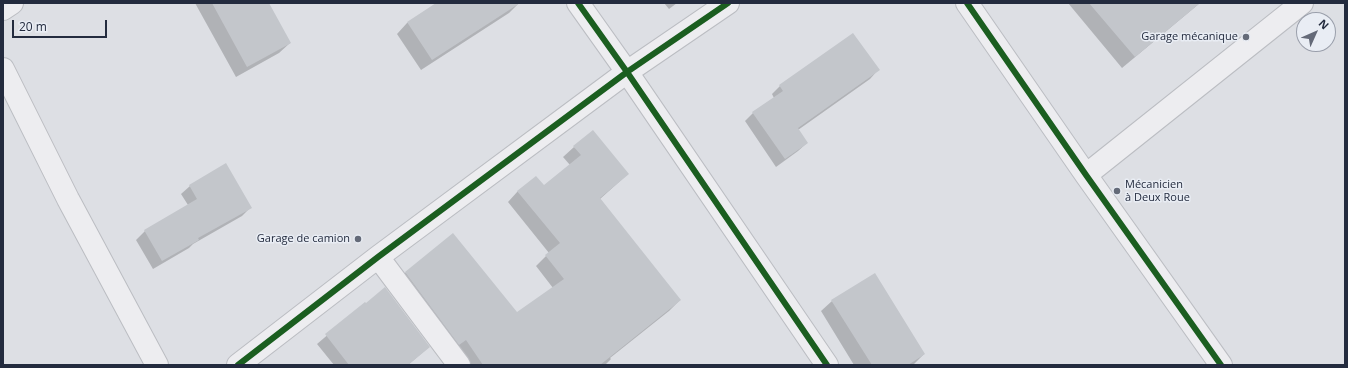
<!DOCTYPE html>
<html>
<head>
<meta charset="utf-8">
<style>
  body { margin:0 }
  #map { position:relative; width:1348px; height:368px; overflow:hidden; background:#dddfe4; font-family:"Open Sans",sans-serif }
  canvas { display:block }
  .frame { position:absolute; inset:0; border:4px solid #232b3e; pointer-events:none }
  .north { position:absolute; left:1296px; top:12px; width:40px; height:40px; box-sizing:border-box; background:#e9edf4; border:1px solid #9a9fab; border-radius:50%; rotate:45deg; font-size:11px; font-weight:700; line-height:16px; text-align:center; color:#232b3e }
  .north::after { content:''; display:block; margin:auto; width:14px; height:18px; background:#646a78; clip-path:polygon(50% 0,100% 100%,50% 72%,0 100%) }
  .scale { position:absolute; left:12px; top:20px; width:95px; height:18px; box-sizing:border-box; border:2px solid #232b3e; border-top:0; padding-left:5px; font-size:12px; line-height:14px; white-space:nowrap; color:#232b3e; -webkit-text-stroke:3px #e9edf4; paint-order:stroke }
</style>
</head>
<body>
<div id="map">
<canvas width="1348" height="368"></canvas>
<div class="frame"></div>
<div class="north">N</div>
<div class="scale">20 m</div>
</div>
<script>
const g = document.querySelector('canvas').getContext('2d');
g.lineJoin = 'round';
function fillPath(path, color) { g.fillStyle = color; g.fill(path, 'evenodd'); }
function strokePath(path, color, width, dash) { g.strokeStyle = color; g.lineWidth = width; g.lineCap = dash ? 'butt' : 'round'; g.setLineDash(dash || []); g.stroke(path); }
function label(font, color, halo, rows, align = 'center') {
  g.font = font + ' "Open Sans",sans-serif'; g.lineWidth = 3; g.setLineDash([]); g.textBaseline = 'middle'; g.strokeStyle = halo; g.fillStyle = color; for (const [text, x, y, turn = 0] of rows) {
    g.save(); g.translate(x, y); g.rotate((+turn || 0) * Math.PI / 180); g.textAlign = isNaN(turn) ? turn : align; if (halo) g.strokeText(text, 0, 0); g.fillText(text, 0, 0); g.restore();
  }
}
fillPath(new Path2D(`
  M 195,3 L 268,3 L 290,43 L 279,53 L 236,77 Z
  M 438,3 L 519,3 L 509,13 L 421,70 L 397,34 L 407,23 Z
  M 664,3 L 677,3 L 669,9 Z
  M 1068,3 L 1200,3 L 1122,68 Z
  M 878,70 L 870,79 L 798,130 L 807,143 L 798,151 L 776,167 L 745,121 L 753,113 L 774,98 L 772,94 L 780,86 Z
  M 574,147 L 628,174 L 600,199 L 680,300 L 669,311 L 610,358 L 611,359 L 605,365 L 466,365 L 395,283 L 405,273 L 453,235 L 516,314 L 553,288 L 536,266 L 549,253 L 508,202 L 518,191 L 544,187 L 570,165 L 563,157 Z
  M 190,186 L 250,208 L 242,216 L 193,244 L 189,248 L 153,269 L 136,240 L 145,231 L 188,205 L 181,194 Z
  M 832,301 L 924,354 L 913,365 L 854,365 L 821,311 Z
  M 365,303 L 429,347 L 408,365 L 334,365 L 317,344 Z`), '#0003');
fillPath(new Path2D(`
  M 212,3 L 269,3 L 291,43 L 247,67 Z
  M 436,3 L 520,3 L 432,60 L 407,22 Z
  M 1089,3 L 1200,3 L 1135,57 Z
  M 853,33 L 880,70 L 798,128 L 808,143 L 785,159 L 752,112 L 783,91 L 779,85 Z
  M 593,130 L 629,174 L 600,198 L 681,300 L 600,365 L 483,365 L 466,340 L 459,345 L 405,272 L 453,233 L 517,312 L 564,279 L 545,255 L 560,243 L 517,191 L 536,176 L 544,185 L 581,155 L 573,146 Z
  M 226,163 L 252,208 L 198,238 L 199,240 L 162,261 L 144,230 L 197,199 L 189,185 Z
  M 875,273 L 925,354 L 908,365 L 872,365 L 831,300 Z
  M 385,287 L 430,347 L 408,365 L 349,365 L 325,334 L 365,302 L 366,303 Z`), '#c3c6cb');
const minor = new Path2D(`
  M 578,3 L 627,72 L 827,365
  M 967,3 L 1086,175 L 1221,365
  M 3,9 L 12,3
  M 3,69 L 68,199 L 157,365
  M 1086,175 L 1302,3
  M 378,257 L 459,365
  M 238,365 L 378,257 L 627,72 L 728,3`);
strokePath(minor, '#bbbdc2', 24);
strokePath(minor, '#ededf0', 22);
strokePath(new Path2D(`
  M 578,3 L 627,72 L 827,365
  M 967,3 L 1086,175 L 1221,365
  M 238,365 L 378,257 L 627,72 L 728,3`), '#1b5e20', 6);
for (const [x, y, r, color] of [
  [1246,37,4,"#646a78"],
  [1117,191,4,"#646a78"],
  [358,239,4,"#646a78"]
]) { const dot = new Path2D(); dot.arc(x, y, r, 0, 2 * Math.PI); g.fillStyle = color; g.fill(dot); strokePath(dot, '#e9edf4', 1.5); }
label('11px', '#232b3e', '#e9edf4', [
  ["Garage mécanique",1238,37],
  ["Mécanicien",1125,185,"left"],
  ["à Deux Roue",1125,198,"left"],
  ["Garage de camion",350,239]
], 'right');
</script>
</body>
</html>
